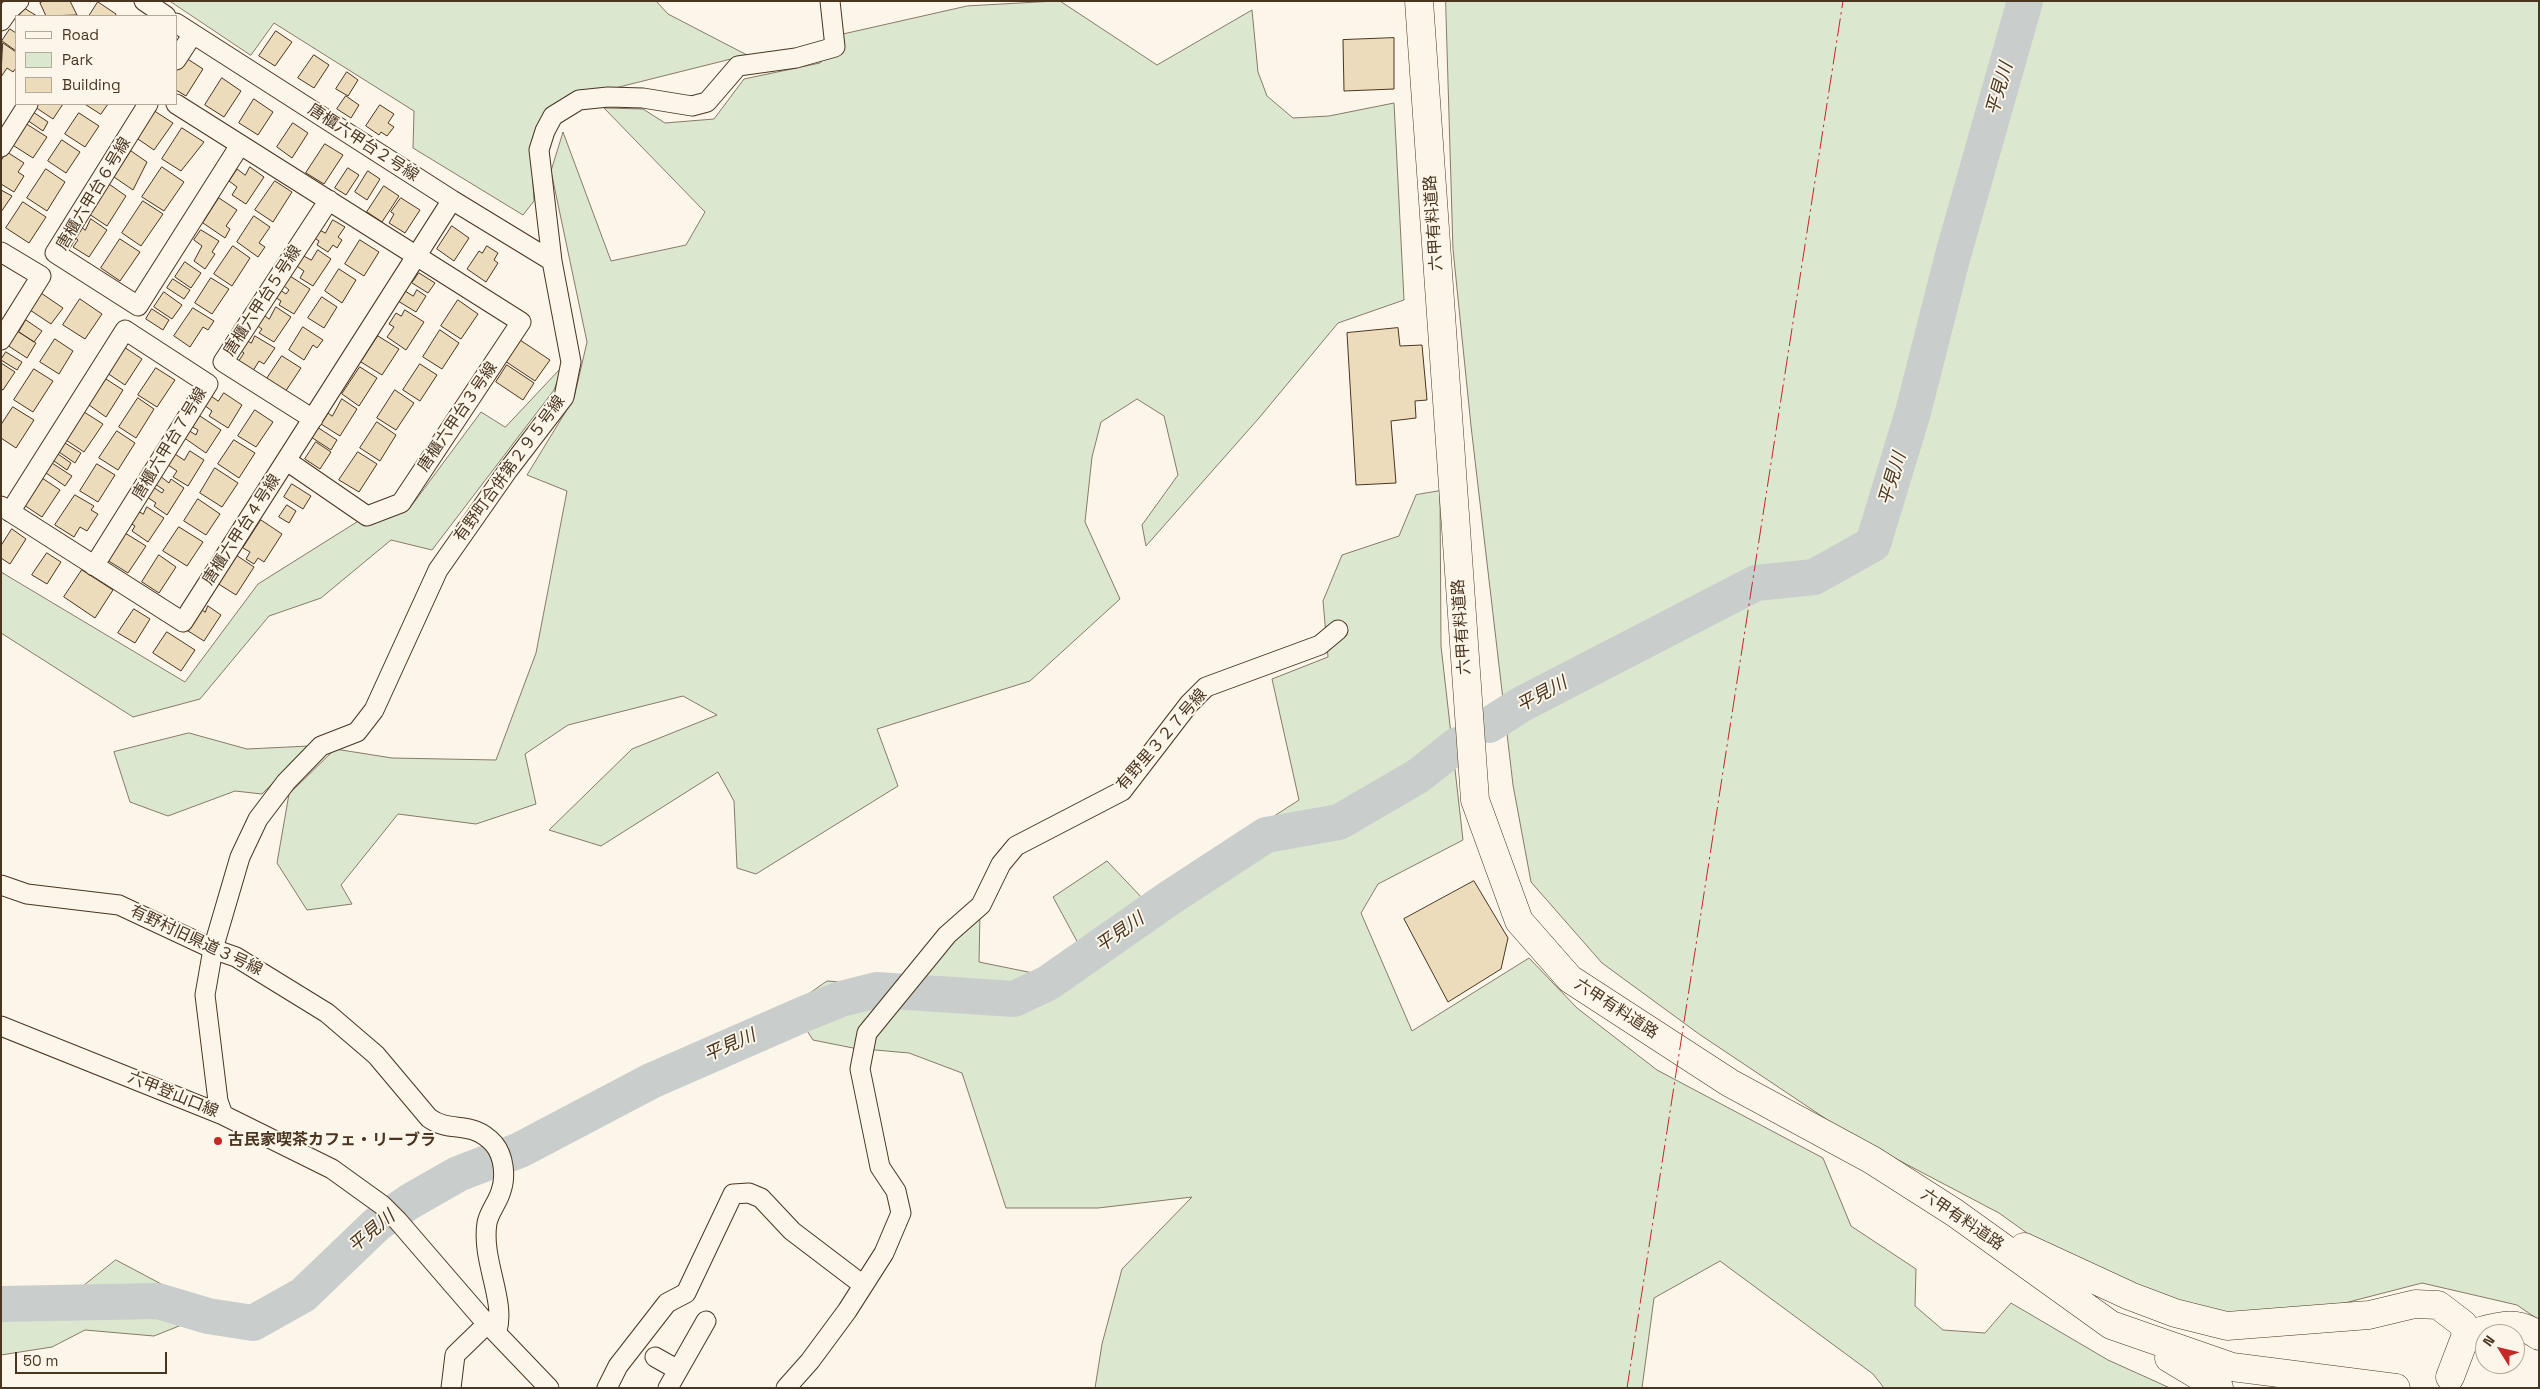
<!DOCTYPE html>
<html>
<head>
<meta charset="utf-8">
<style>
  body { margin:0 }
  #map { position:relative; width:2540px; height:1389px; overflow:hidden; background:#fbf6e9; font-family:"Space Grotesk",sans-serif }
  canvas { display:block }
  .frame { position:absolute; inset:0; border:2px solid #4a3520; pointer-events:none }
  .legend { position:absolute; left:15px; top:15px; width:162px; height:90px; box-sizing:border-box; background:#fbf6e9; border:1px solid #b4a999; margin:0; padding:6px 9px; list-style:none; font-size:15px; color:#4a3520 }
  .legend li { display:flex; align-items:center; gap:10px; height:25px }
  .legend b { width:25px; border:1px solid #b4a999 }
  .north { position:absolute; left:2475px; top:1324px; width:50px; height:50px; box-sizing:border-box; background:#fbf6e9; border:1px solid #b4a999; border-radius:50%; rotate:306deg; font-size:14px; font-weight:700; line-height:20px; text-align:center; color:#4a3520 }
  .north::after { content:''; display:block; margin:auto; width:18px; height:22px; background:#c62828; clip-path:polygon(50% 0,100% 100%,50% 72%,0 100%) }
  .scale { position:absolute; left:15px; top:1352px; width:152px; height:22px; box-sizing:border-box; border:2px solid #4a3520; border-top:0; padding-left:6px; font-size:15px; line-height:18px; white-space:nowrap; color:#4a3520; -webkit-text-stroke:4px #fbf6e9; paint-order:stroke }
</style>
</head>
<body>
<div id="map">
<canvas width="2540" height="1389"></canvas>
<div class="frame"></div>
<ul class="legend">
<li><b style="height:6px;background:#fbf6e9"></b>Road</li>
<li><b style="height:14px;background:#dce7d0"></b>Park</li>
<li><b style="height:14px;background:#ecdcbc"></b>Building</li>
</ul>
<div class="north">N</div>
<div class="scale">50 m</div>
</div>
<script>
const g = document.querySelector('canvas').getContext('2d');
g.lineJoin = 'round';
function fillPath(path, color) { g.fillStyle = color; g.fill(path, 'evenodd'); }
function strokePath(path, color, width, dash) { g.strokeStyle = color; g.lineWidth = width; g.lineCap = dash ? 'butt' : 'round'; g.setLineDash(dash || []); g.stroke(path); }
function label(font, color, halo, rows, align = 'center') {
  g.font = font + ' "Space Grotesk","Noto Sans JP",sans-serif'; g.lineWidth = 4; g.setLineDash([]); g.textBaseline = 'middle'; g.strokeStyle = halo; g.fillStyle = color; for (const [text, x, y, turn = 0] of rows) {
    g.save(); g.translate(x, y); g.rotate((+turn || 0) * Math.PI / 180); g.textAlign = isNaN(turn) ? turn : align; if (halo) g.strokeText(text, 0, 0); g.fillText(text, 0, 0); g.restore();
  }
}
const green = new Path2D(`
  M 170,1 L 656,1 L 668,14 L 747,55 L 587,95 L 543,121 L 532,166 L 534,201 L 523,215 L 413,148 L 414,111 L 274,23 L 251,55 Z
  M 1060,1 L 1157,65 L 1252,10 L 1258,72 L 1267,96 L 1293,118 L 1329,116 L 1394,103 L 1404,300 L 1338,323 L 1259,418 L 1146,546 L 1142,525 L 1178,475 L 1164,416 L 1137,399 L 1101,422 L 1092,457 L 1085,522 L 1120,599 L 1030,681 L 877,729 L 898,786 L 756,874 L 737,868 L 734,801 L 718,772 L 601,846 L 549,830 L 632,749 L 717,715 L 683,696 L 568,725 L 525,754 L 536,804 L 476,824 L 398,814 L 341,885 L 352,904 L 307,910 L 277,863 L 289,794 L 335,749 L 392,758 L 496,760 L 536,653 L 567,491 L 527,475 L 574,398 L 587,342 L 551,171 L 563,132 L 611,261 L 686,245 L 705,212 L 604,108 L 643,109 L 665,123 L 714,119 L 744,79 L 820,63 L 843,34 L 967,6 Z
  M 1446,1 L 2539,1 L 2539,1320 L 2517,1305 L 2422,1283 L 2306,1313 L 2219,1319 L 2073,1266 L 1999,1213 L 1847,1133 L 1699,1034 L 1602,963 L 1531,882 L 1513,785 L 1471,426 L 1453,249 Z
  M 563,366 L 554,390 L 432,550 L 391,540 L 321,598 L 269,616 L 200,699 L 133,717 L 1,633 L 1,572 L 185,682 L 258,584 L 360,520 L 384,518 L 409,509 L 481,412 L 505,427 Z
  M 1440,491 L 1441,646 L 1463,840 L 1378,884 L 1361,913 L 1412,1031 L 1529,958 L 1577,1008 L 1657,1070 L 1823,1158 L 1851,1226 L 1916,1269 L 1915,1306 L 1943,1330 L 1985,1333 L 2011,1303 L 2108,1360 L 2170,1388 L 1884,1388 L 1873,1374 L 1720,1261 L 1654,1298 L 1642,1388 L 1095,1388 L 1102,1344 L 1122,1269 L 1192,1197 L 1098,1208 L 1006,1208 L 962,1073 L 909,1053 L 853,1048 L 813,1040 L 791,1006 L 827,981 L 910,987 L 980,913 L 979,962 L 1033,973 L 1079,945 L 1053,897 L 1107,861 L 1144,900 L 1299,800 L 1272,679 L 1328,657 L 1323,601 L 1342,555 L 1399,536 L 1416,495 Z
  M 189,733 L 247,749 L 309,746 L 262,794 L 235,791 L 168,816 L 130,802 L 114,752 Z
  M 116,1260 L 214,1312 L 154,1336 L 85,1330 L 52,1347 L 1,1355 L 1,1289 L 80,1288 Z`);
fillPath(green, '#dce7d0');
strokePath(green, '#887966', 1);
strokePath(new Path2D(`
  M 1489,725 L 1522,704 L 1756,583 L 1814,577 L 1873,544 L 1913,412 L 1953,255 L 2025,1
  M 1,1304 L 158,1301 L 208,1316 L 253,1323 L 303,1295 L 377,1224 L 409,1202 L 458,1174 L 520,1150 L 651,1081 L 804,1014 L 841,999 L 877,990 L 1014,999 L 1048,983 L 1168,899 L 1266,835 L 1339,822 L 1418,776 L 1457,745`), '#c9cecd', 36);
const building = new Path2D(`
  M 44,1 L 70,1 L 77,15 L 46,16 L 40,3 Z
  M 98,2 L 116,14 L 115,16 L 89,16 Z
  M 24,8 L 37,16 L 19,16 Z
  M 10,29 L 16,33 L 16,51 L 2,41 Z
  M 276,31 L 292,42 L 275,66 L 259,56 Z
  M 1394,38 L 1394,89 L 1344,91 L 1343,40 Z
  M 3,43 L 16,52 L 16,68 L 13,72 L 7,68 L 1,77 Z
  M 314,55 L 329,65 L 314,88 L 298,78 Z
  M 183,56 L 203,69 L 186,96 L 176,90 L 176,66 Z
  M 347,72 L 358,80 L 348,96 L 336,89 Z
  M 222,78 L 241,91 L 224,117 L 205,105 Z
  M 346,96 L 359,105 L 351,118 L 337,109 Z
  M 254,99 L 273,112 L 258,135 L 239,123 Z
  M 38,104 L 63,104 L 53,119 L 35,107 Z
  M 85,104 L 108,104 L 101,114 Z
  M 380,105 L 394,114 L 388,123 L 394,127 L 387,136 L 381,132 L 379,135 L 366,126 Z
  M 153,110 L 173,123 L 154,150 L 135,137 Z
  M 33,112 L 48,122 L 43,131 L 27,120 Z
  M 79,113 L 99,126 L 85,147 L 65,134 Z
  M 25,123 L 47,137 L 33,158 L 11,144 Z
  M 293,123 L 308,133 L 292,158 L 277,147 Z
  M 182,128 L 204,142 L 181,171 L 162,159 Z
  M 62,140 L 80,152 L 66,173 L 48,161 Z
  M 325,144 L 343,155 L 324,184 L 306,173 Z
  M 131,151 L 147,162 L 133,190 L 114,177 Z
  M 7,152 L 24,163 L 18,172 L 24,176 L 14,192 L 1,184 L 1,161 Z
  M 162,167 L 184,182 L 164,211 L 142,197 Z
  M 250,167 L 264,177 L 246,204 L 232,195 L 237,187 L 229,181 L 237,169 L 245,175 Z
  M 348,168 L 359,175 L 346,195 L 335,188 Z
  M 46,169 L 65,182 L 47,211 L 27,198 Z
  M 368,171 L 380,179 L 367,200 L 355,192 Z
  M 275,181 L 292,192 L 273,222 L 255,210 Z
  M 109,184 L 126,196 L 107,226 L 89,214 Z
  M 384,186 L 399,196 L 382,222 L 367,212 Z
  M 1,190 L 12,196 L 1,212 Z
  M 219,198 L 237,210 L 226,226 L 230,229 L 225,238 L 203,223 Z
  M 401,198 L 420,210 L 405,233 L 389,223 L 394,214 L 391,212 Z
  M 143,201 L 163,214 L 141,246 L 122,233 Z
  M 23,202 L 46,217 L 29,243 L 6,228 Z
  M 254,216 L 270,227 L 259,243 L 265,247 L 258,257 L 237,242 Z
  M 91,219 L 107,230 L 89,257 L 73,247 L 78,240 L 73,236 L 80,226 L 85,230 Z
  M 333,220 L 345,227 L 338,237 L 342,240 L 337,248 L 333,245 L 328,252 L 317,245 L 319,241 L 313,237 L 318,229 L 325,233 Z
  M 452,226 L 469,238 L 454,261 L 437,249 Z
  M 201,230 L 219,241 L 212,252 L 215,254 L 205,269 L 194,261 L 202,246 L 194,240 Z
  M 120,239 L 140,252 L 120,281 L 101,268 Z
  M 360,240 L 379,252 L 364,276 L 345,264 Z
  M 233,246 L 250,258 L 232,286 L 214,274 Z
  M 487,246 L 498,253 L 494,260 L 498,263 L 486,282 L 467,269 L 479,251 L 482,253 Z
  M 318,250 L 331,259 L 313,286 L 300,278 L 304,271 L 295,265 L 302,255 L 311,260 Z
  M 185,262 L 201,273 L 191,288 L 175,277 Z
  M 339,269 L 356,280 L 342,303 L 325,291 Z
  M 419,273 L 435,283 L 428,293 L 412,283 Z
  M 290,276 L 310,289 L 294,314 L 279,305 L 281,301 L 275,297 L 280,290 L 286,294 L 289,290 L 284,286 Z
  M 211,278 L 229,289 L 212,314 L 195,303 Z
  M 173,279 L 190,290 L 184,299 L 167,288 Z
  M 417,290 L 426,296 L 416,312 L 398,301 L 405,291 L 413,296 Z
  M 164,292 L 182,305 L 172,319 L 154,307 Z
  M 41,293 L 63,308 L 51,324 L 30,310 Z
  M 322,297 L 337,307 L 324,328 L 308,318 Z
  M 80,299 L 102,314 L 85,339 L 63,325 Z
  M 458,300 L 478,314 L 461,339 L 441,326 Z
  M 276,307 L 291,317 L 274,342 L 259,333 L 262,329 L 255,324 L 262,314 L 269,319 Z
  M 193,308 L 214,321 L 208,330 L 203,327 L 190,347 L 174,336 Z
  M 152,309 L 169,320 L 163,330 L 146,319 Z
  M 405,310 L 424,322 L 406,350 L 387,337 L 394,327 L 389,324 L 396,313 L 401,316 Z
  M 26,320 L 42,331 L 34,342 L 19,332 Z
  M 303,327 L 323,340 L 317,348 L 313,345 L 304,360 L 289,350 Z
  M 1398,328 L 1400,346 L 1422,345 L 1427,400 L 1415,401 L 1416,418 L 1391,421 L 1396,483 L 1356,485 L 1347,333 Z
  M 440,330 L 459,343 L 442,369 L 423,357 Z
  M 17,331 L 36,343 L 27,358 L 7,345 Z
  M 255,336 L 275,348 L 264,364 L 259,361 L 251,374 L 236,365 L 244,353 L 238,349 L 244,339 L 251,343 Z
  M 378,336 L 399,349 L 382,375 L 361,362 Z
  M 55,339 L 73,351 L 59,374 L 40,362 Z
  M 520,340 L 550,360 L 535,381 L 505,361 Z
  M 124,347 L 142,359 L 125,385 L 107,373 Z
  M 6,352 L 22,362 L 17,370 L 1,360 Z
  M 282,356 L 301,368 L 285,392 L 266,380 Z
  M 1,363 L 15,372 L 3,390 L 1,389 Z
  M 420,364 L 437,375 L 420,401 L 403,390 Z
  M 507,365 L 534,383 L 523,400 L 496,382 Z
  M 360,367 L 377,378 L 359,406 L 342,394 Z
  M 156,368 L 175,380 L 157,407 L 138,395 Z
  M 34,369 L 53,381 L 33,412 L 14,400 Z
  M 106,379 L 123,390 L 106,417 L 89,405 Z
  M 395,390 L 414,403 L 396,430 L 377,418 Z
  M 224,393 L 242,405 L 228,428 L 209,416 L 212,411 L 204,405 L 211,396 L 218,401 Z
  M 138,398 L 154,409 L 136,438 L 119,427 Z
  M 342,399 L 357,409 L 340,436 L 321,424 L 328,413 L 332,416 Z
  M 13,407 L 34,420 L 16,448 L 1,438 L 1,425 Z
  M 255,410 L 273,422 L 256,447 L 238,436 Z
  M 84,412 L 103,424 L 84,452 L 66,440 Z
  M 200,416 L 221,430 L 206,453 L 183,437 L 188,430 L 196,435 L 198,430 L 193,427 Z
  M 377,422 L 396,435 L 380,461 L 360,448 Z
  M 317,427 L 337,440 L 331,450 L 311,437 Z
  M 117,431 L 135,443 L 118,470 L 99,458 Z
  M 234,440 L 255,453 L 239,478 L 218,464 Z
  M 316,442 L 331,452 L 320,469 L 305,459 Z
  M 65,443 L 81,453 L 75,463 L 59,452 Z
  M 190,451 L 204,460 L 188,486 L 173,477 L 177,471 L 168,465 L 175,454 L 184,460 Z
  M 358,452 L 377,464 L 359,492 L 339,480 Z
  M 58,454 L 71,463 L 67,470 L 54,461 Z
  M 52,463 L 72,476 L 65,486 L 46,473 Z
  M 97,464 L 115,475 L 98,502 L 80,491 Z
  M 215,468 L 238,483 L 222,507 L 200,493 Z
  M 160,476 L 169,483 L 171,479 L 184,488 L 167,515 L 154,506 L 156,503 L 147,497 L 153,487 L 162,493 L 164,490 L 155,484 Z
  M 42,478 L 60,490 L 42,517 L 24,505 Z
  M 292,484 L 311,496 L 303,509 L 284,497 Z
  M 75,495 L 94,506 L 91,510 L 98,514 L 87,531 L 80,527 L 74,537 L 55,525 Z
  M 198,499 L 220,514 L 206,535 L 184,521 Z
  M 287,505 L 296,511 L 289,523 L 279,517 Z
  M 147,507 L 164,518 L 148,542 L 132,531 L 135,526 L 130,523 L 138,511 L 143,514 Z
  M 261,520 L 282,534 L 264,562 L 258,558 L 254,564 L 246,559 L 250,552 L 243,548 Z
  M 179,527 L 203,542 L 187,566 L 163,551 Z
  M 12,529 L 26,539 L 10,564 L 1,558 L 1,546 Z
  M 125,533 L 146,546 L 128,573 L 107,560 Z
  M 47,553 L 61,562 L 47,584 L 32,575 Z
  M 159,555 L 176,567 L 159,593 L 142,582 Z
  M 236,555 L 254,567 L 236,595 L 217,583 Z
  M 82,570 L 113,590 L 95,618 L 64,597 Z
  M 208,606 L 221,615 L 204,641 L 185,629 L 199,608 L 205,612 Z
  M 134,609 L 150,619 L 135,643 L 118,633 Z
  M 167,632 L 195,650 L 181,671 L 153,653 Z
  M 1474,881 L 1508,938 L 1501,969 L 1448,1002 L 1404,919 Z`);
fillPath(building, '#ecdcbc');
strokePath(building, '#4a3520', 1);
const minor = new Path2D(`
  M 144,1 L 166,16
  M 1,21 L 8,11 L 19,1
  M 176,23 L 452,200 L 552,261
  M 176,60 L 193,34
  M 148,104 L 55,253 L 138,306 L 240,145
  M 176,104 L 521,322 L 401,503 L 367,516 L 287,461
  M 1,147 L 28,104
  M 1,252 L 41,276 L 1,340
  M 313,419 L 223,362 L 329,200
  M 1,506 L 183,622 L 452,200
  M 10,512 L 125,330 L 208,384 L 94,566
  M 1,885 L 27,894 L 119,905 L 213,949 L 236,957 L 327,1013 L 376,1055 L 429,1118 C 451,1134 472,1119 494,1144 C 504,1156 506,1177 501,1191 C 498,1202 489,1212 487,1223 C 481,1260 506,1300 497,1331
  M 1,1026 L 223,1115 L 332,1169 L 382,1205 L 398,1221 L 480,1316 L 549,1388
  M 223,1115 L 218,1101 L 205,995 L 213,949 L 240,857 L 258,819 L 286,782 L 321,746 L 357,732 L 374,710 L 438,570 L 508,470 L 564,397 L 571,362 L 552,261 L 539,150 L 545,131 L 553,116 L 579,100 L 608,97 L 643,98 L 692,106 L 707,102 L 738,66 L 796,58 L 835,47 L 830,1
  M 655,1357 L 678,1370
  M 451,1388 L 455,1355 L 488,1323
  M 607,1388 L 618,1366 L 667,1303 L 686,1293 L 733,1194 L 749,1193 L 761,1198 L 792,1231 L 863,1285
  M 668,1388 L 706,1321
  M 786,1388 L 810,1361 L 847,1311 L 884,1253 L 901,1213 L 896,1191 L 880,1167 L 860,1069 L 867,1033 L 947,935 L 981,905 L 1001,864 L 1016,846 L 1122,791 L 1189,704 L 1206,687 L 1320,645 L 1338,630`);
const primary = new Path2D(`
  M 1419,1 L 1475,800 L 1519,921 L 1570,979 L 1730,1083 L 1872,1160 L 1955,1213 L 2111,1325 L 2232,1367 L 2396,1388
  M 2024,1247 L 2130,1296 L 2175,1313 L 2227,1326 L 2369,1315 L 2415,1304 L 2438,1305 L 2463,1324 L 2466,1335 L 2450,1377
  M 2466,1335 C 2494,1328 2514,1317 2539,1336
  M 2169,1358 L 2219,1388`);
strokePath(minor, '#4a3520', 21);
strokePath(primary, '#4a3520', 29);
strokePath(minor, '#fbf6e9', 19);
strokePath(primary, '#fbf6e9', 28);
strokePath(new Path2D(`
  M 1627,1388 L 1843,1`), '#c62828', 1, [18, 4, 2.5, 4]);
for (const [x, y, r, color] of [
  [218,1141,5,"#c62828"]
]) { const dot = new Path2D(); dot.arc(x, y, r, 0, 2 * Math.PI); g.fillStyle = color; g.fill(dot); strokePath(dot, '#fbf6e9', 2); }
label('16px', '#4a3520', '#fbf6e9', [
  ["唐櫃六甲台２号線",363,143,33],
  ["唐櫃六甲台６号線",94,194,-59],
  ["六甲有料道路",1434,223,-94],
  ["唐櫃六甲台５号線",263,301,-57],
  ["唐櫃六甲台３号線",458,417,-56],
  ["唐櫃六甲台７号線",170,444,-59],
  ["有野町合併第２９５号線",510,469,-54],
  ["唐櫃六甲台４号線",242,530,-57],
  ["六甲有料道路",1462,627,-94],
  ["有野里３２７号線",1162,740,-49],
  ["有野村旧県道３号線",196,941,25],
  ["六甲有料道路",1616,1009,33],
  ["六甲登山口線",173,1095,22],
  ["六甲有料道路",1962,1220,34]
]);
label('bold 16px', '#4a3520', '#fbf6e9', [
  ["古民家喫茶カフェ・リーブラ",228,1141]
], 'left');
label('italic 18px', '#4a3520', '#fbf6e9', [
  ["平見川",2000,89,-74],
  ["平見川",1893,479,-73],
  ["平見川",1542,695,-28],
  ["平見川",1120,933,-35],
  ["平見川",730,1046,-24],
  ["平見川",372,1232,-40]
]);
</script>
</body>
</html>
